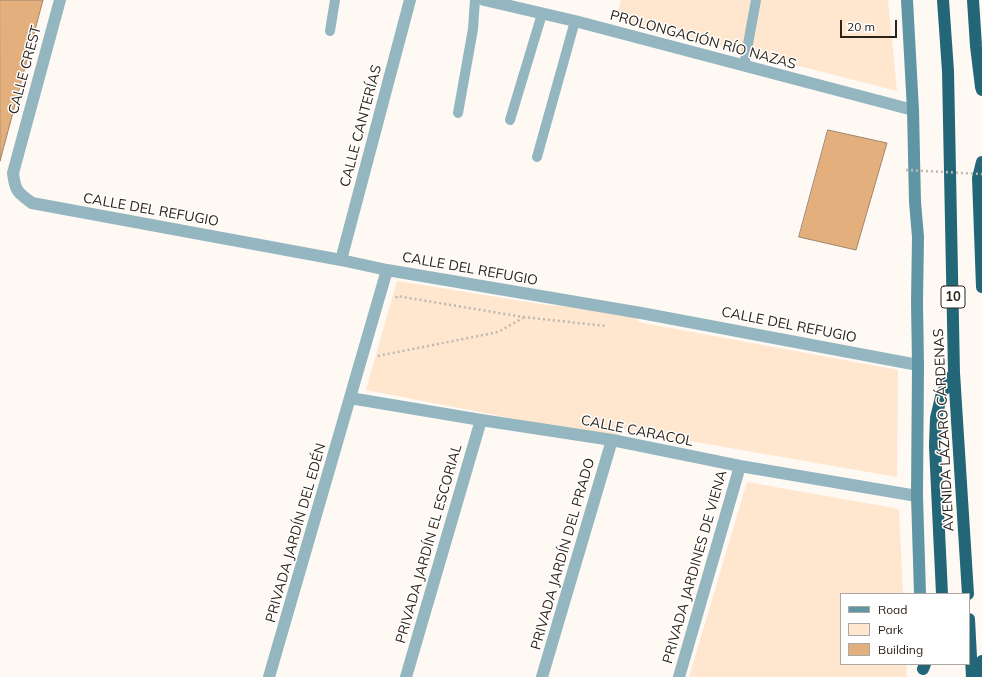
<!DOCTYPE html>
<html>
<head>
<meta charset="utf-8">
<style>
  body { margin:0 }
  #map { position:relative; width:982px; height:677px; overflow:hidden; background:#fff9f4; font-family:Mulish,sans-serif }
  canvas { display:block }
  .legend { position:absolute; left:840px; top:593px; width:130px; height:72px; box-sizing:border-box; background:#fff; border:1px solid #aba7a3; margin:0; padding:5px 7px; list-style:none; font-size:12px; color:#2c2319 }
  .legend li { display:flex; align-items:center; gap:8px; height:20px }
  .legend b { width:20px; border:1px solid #aba7a3 }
  .scale { position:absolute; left:840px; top:20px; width:57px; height:18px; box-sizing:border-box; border:2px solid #2c2319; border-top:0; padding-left:5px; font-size:12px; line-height:14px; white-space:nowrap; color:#2c2319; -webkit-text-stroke:3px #fff; paint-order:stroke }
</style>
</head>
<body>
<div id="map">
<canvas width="982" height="677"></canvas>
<ul class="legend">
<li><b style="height:5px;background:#6095a5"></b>Road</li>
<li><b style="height:11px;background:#ffe6cf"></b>Park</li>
<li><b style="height:11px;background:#e3af7c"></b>Building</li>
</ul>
<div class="scale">20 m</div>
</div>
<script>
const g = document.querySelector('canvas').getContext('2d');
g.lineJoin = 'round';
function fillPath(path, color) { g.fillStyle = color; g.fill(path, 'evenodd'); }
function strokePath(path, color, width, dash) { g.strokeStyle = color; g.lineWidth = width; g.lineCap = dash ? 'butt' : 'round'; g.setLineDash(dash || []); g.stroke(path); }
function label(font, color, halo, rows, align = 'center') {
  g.font = font + ' Mulish,sans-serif'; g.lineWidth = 3; g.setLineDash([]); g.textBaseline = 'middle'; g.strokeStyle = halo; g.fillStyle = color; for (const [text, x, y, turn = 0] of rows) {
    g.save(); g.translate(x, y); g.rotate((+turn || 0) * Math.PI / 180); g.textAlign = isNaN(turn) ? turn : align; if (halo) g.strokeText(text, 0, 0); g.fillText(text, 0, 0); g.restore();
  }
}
fillPath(new Path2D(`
  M 621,0 L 888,0 L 897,91 L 616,19 Z
  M 397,281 L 547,305 L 639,312 L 638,322 L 898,370 L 897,477 L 621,429 L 619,439 L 366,390 Z
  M 747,482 L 899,509 L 903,594 L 841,594 L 841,664 L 906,664 L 907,677 L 689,677 Z`), '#ffe6cf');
const building = new Path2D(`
  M 0,0 L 43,0 L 0,161 Z
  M 828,130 L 887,143 L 856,250 L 799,237 Z`);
fillPath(building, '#e3af7c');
strokePath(building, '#9e856e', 1);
strokePath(new Path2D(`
  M 396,298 L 397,296 L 523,317 L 606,326
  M 378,356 L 498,332 L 523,318`), '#bfb8b2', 2.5, [2, 3]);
strokePath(new Path2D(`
  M 330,31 L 335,0
  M 744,66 L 756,0
  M 458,113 L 473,29 L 475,0
  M 510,120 L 542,14
  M 537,157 L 575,21`), '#94b6c1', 10);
strokePath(new Path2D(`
  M 60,0 L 13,173 C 15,191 18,193 32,203 L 341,260 L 387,270 L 641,313 L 918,365
  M 484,0 L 575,21 L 913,110
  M 341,260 L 410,0
  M 350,398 L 481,420 L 612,440 L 740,466 L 917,496
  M 269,677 L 387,270
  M 406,677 L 481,420
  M 542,677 L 612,440
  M 679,677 L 740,466`), '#94b6c1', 12);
strokePath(new Path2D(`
  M 907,0 L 913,110 L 915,202 L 918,237 L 917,302 L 918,365 L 917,496 L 920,594`), '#6095a5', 12);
strokePath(new Path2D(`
  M 943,0 L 948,71 L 954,373 L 968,594
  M 973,0 L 976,46 L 981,87 L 982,90
  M 982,162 L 978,178 L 982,287
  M 942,594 L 935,446 L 936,418 L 942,393 L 954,373
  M 969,619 L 972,677
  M 923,669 L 925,664
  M 980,677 L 982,661`), '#226678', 12);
strokePath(new Path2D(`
  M 906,170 L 982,174`), '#bfb8b2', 2.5, [2, 3]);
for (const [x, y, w] of [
  [953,297,24]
]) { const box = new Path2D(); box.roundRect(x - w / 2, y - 11, w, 22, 3); g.fillStyle = '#fff'; g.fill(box); strokePath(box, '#2c2319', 1); }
label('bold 13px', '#2c2319', null, [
  ["10",953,297]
]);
label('14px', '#2c2319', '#fff', [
  ["PROLONGACIÓN RÍO NAZAS",703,40,15],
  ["CALLE CREST",25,70,-75],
  ["CALLE CANTERÍAS",361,126,-75],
  ["CALLE DEL REFUGIO",151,210,10],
  ["CALLE DEL REFUGIO",470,269,10],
  ["CALLE DEL REFUGIO",789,325,11],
  ["AVENIDA LÁZARO CÁRDENAS",944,430,-93],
  ["CALLE CARACOL",637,431,11],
  ["PRIVADA JARDÍN DEL EDÉN",296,533,-74],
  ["PRIVADA JARDÍN EL ESCORIAL",429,544,-74],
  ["PRIVADA JARDÍN DEL PRADO",563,554,-74],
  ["PRIVADA JARDINES DE VIENA",695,567,-74]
]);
</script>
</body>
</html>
